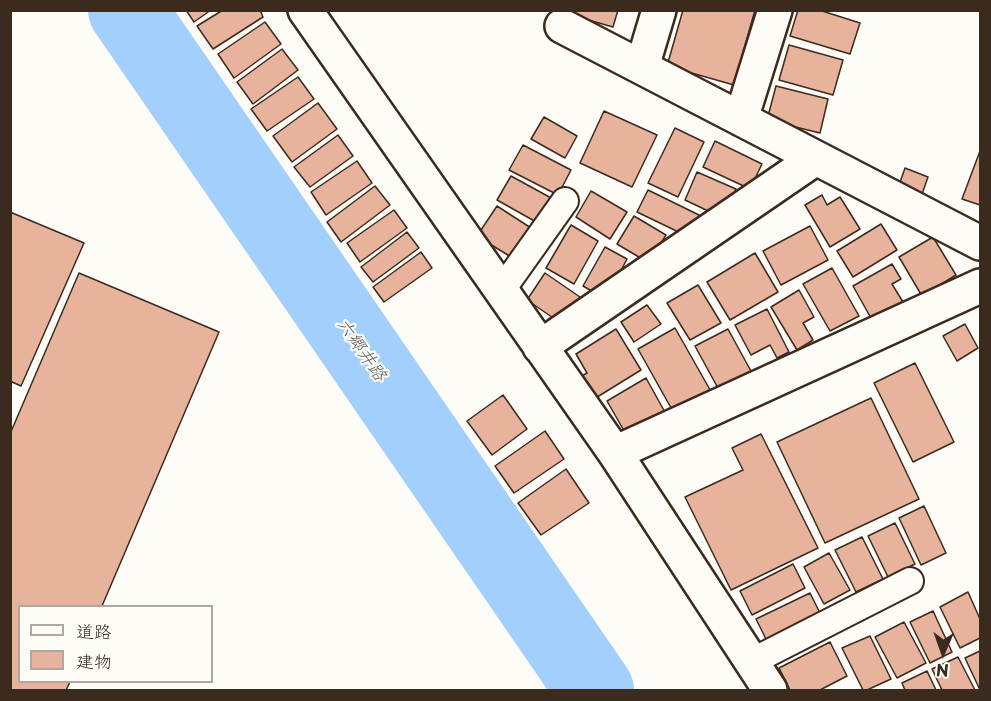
<!DOCTYPE html>
<html>
<head>
<meta charset="utf-8">
<style>
  body { margin:0 }
  #map { position:relative; width:991px; height:701px; overflow:hidden; background:#fdfcf7; font-family:"Playpen Sans","Klee One",sans-serif }
  canvas { display:block }
  .frame { position:absolute; inset:0; border:12px solid #3b2a1e; pointer-events:none }
  .legend { position:absolute; left:18px; top:605px; width:195px; height:78px; box-sizing:border-box; background:#fdfcf7; border:2px solid #afa8a0; margin:0; padding:8px 10px; list-style:none; font-size:18px; color:#3b2a1e }
  .legend li { display:flex; align-items:center; gap:12px; height:30px }
  .legend b { width:30px; border:2px solid #afa8a0 }
  .north { position:absolute; left:913px; top:623px; width:60px; height:60px; -webkit-text-stroke:4px #fdfcf7; paint-order:stroke; rotate:182deg; font-size:16px; font-weight:700; line-height:24px; text-align:center; color:#3b2a1e }
  .north::after { content:''; display:block; margin:auto; width:21px; height:27px; background:#3b2a1e; clip-path:polygon(50% 0,100% 100%,50% 72%,0 100%) }
</style>
</head>
<body>
<div id="map">
<canvas width="991" height="701"></canvas>
<div class="frame"></div>
<ul class="legend">
<li><b style="height:8px;background:#fdfcf7"></b>道路</li>
<li><b style="height:16px;background:#e8b39d"></b>建物</li>
</ul>
<div class="north">N</div>
</div>
<script>
const g = document.querySelector('canvas').getContext('2d');
g.lineJoin = 'round';
function strokePath(path, color, width, dash) { g.strokeStyle = color; g.lineWidth = width; g.lineCap = dash ? 'butt' : 'round'; g.setLineDash(dash || []); g.stroke(path); }
function fillPath(path, color) { g.fillStyle = color; g.fill(path, 'evenodd'); }
function label(font, color, halo, rows, align = 'center') {
  g.font = font + ' "Playpen Sans","Klee One",sans-serif'; g.lineWidth = 4.5; g.setLineDash([]); g.textBaseline = 'middle'; g.strokeStyle = halo; g.fillStyle = color; for (const [text, x, y, turn = 0] of rows) {
    g.save(); g.translate(x, y); g.rotate((+turn || 0) * Math.PI / 180); g.textAlign = isNaN(turn) ? turn : align; if (halo) g.strokeText(text, 0, 0); g.fillText(text, 0, 0); g.restore();
  }
}
strokePath(new Path2D(`
  M 127,10 L 595,690`), '#a3cffd', 78);
const building = new Path2D(`
  M 186,10 L 211,10 L 194,22 Z
  M 223,10 L 260,10 L 263,17 L 213,49 L 197,26 Z
  M 553,10 L 618,10 L 613,27 Z
  M 683,10 L 755,10 L 734,85 L 667,66 Z
  M 798,10 L 819,10 L 860,23 L 850,54 L 790,36 Z
  M 265,22 L 281,44 L 234,78 L 218,54 Z
  M 789,45 L 843,60 L 833,95 L 779,80 Z
  M 282,49 L 298,70 L 253,104 L 237,82 Z
  M 298,77 L 314,99 L 267,131 L 251,109 Z
  M 776,86 L 828,99 L 820,133 L 767,120 Z
  M 318,103 L 337,129 L 292,162 L 273,136 Z
  M 604,111 L 657,135 L 632,187 L 580,163 Z
  M 544,117 L 577,136 L 565,158 L 531,139 Z
  M 675,128 L 704,142 L 678,197 L 648,183 Z
  M 338,135 L 353,156 L 310,187 L 294,167 Z
  M 715,141 L 762,164 L 750,189 L 703,167 Z
  M 523,145 L 571,170 L 558,195 L 509,170 Z
  M 980,151 L 980,205 L 962,199 Z
  M 357,161 L 372,183 L 326,215 L 311,192 Z
  M 905,168 L 928,177 L 921,197 L 898,188 Z
  M 697,172 L 736,189 L 723,218 L 685,200 Z
  M 511,176 L 553,199 L 538,223 L 497,200 Z
  M 375,186 L 390,205 L 341,242 L 327,222 Z
  M 648,190 L 699,215 L 689,237 L 637,212 Z
  M 591,191 L 627,212 L 610,239 L 576,217 Z
  M 822,195 L 827,205 L 840,197 L 860,229 L 830,247 L 805,205 Z
  M 497,206 L 531,228 L 511,257 L 477,236 Z
  M 394,210 L 407,228 L 360,262 L 347,243 Z
  M 10,212 L 84,243 L 21,386 L 10,381 Z
  M 634,216 L 666,235 L 649,263 L 617,244 Z
  M 881,224 L 897,250 L 853,277 L 837,251 Z
  M 571,225 L 598,241 L 574,284 L 546,268 Z
  M 810,226 L 828,260 L 781,285 L 763,251 Z
  M 407,232 L 419,248 L 373,282 L 361,267 Z
  M 933,237 L 956,275 L 922,296 L 899,257 Z
  M 605,247 L 627,259 L 606,299 L 583,286 Z
  M 421,252 L 432,268 L 384,302 L 373,287 Z
  M 755,253 L 778,292 L 730,320 L 707,282 Z
  M 892,264 L 901,279 L 892,284 L 903,302 L 872,320 L 853,286 Z
  M 832,268 L 859,316 L 830,331 L 803,284 Z
  M 79,273 L 219,332 L 102,606 L 20,606 L 20,682 L 70,682 L 66,690 L 10,690 L 10,434 Z
  M 545,273 L 580,297 L 562,324 L 527,300 Z
  M 698,285 L 721,323 L 690,340 L 667,303 Z
  M 799,290 L 814,317 L 803,323 L 813,340 L 797,350 L 771,307 Z
  M 647,305 L 661,324 L 634,342 L 621,322 Z
  M 767,309 L 789,352 L 777,358 L 770,345 L 751,355 L 735,325 Z
  M 965,324 L 978,348 L 957,361 L 943,336 Z
  M 675,328 L 713,395 L 675,415 L 638,349 Z
  M 616,329 L 641,370 L 594,399 L 580,377 L 587,373 L 576,354 Z
  M 728,329 L 752,373 L 719,390 L 695,346 Z
  M 915,363 L 954,442 L 913,462 L 874,383 Z
  M 646,378 L 666,414 L 627,436 L 607,401 Z
  M 503,395 L 527,429 L 492,455 L 467,421 Z
  M 871,398 L 919,499 L 825,543 L 777,442 Z
  M 545,431 L 564,459 L 514,493 L 495,466 Z
  M 761,434 L 818,548 L 731,590 L 685,497 L 743,470 L 732,448 Z
  M 566,469 L 589,503 L 541,535 L 518,503 Z
  M 924,506 L 946,553 L 921,565 L 899,518 Z
  M 895,523 L 915,564 L 888,577 L 868,536 Z
  M 862,537 L 883,579 L 856,592 L 835,550 Z
  M 829,553 L 850,590 L 824,604 L 804,567 Z
  M 793,564 L 805,588 L 752,615 L 740,591 Z
  M 968,592 L 980,619 L 980,638 L 960,648 L 940,607 Z
  M 810,593 L 821,615 L 767,641 L 756,619 Z
  M 933,611 L 952,652 L 930,663 L 910,622 Z
  M 904,622 L 926,663 L 897,678 L 875,637 Z
  M 870,636 L 891,679 L 867,690 L 863,690 L 842,648 Z
  M 830,642 L 847,676 L 820,690 L 790,690 L 779,668 Z
  M 980,651 L 980,690 L 965,658 Z
  M 958,657 L 975,690 L 942,690 L 932,669 Z
  M 927,671 L 936,690 L 905,690 L 902,683 Z`);
fillPath(building, '#e8b39d');
strokePath(building, '#3b2a1e', 1.5);
const lane = new Path2D(`
  M 501,291 L 565,201
  M 751,662 L 910,581`);
const street = new Path2D(`
  M 305,10 L 615,453 L 770,690
  M 562,26 L 980,243
  M 642,67 L 659,10
  M 741,119 L 775,10
  M 540,347 L 816,158
  M 615,453 L 980,286`);
strokePath(lane, '#3b2a1e', 30);
strokePath(street, '#3b2a1e', 38);
strokePath(lane, '#fdfcf7', 26);
strokePath(street, '#fdfcf7', 33);
label('italic 18px', '#5a5c61', '#fdfcf7', [
  ["六郷井路",361,350,55]
]);
</script>
</body>
</html>
